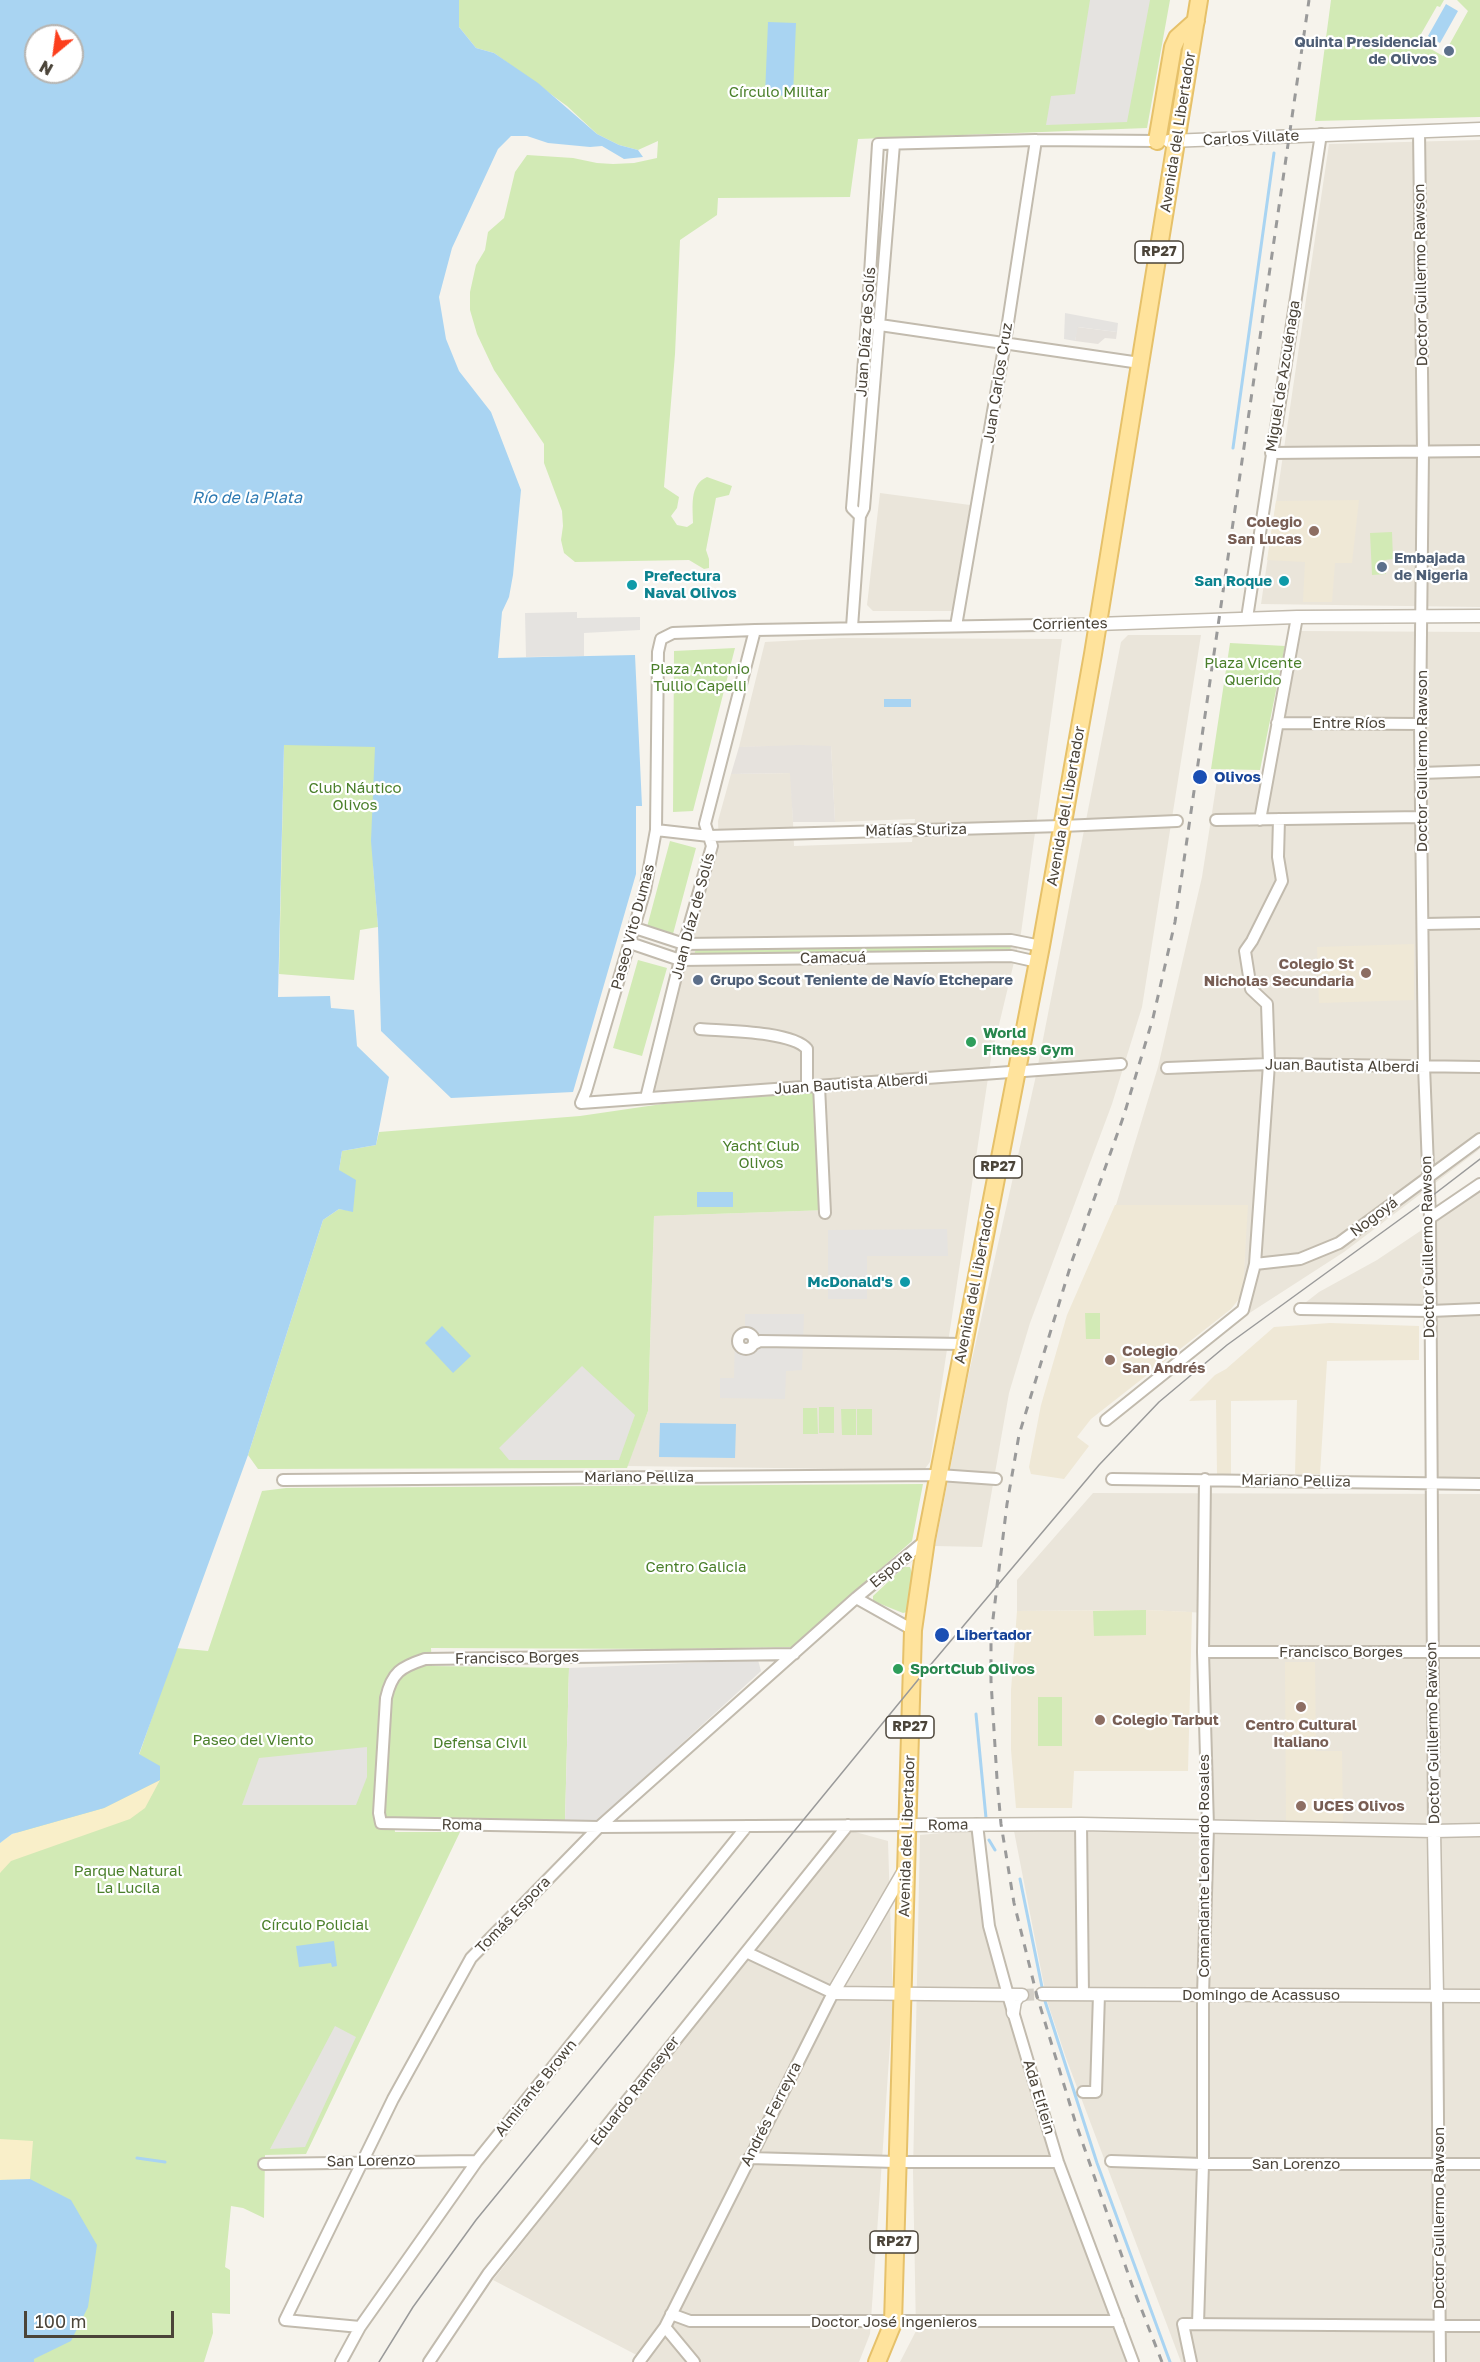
<!DOCTYPE html>
<html>
<head>
<meta charset="utf-8">
<style>
  body { margin:0 }
  #map { position:relative; width:1480px; height:2362px; overflow:hidden; background:#f6f3ec; font-family:"Golos Text",sans-serif }
  canvas { display:block }
  .north { position:absolute; left:24px; top:24px; width:60px; height:60px; box-sizing:border-box; background:#fff; border:2px solid #b7b4b0; border-radius:50%; rotate:209deg; font-size:16px; font-weight:700; line-height:24px; text-align:center; color:#4b4439 }
  .north::after { content:''; display:block; margin:auto; width:21px; height:27px; background:#fc3f1d; clip-path:polygon(50% 0,100% 100%,50% 72%,0 100%) }
  .scale { position:absolute; left:24px; top:2311px; width:150px; height:27px; box-sizing:border-box; border:3px solid #4b4439; border-top:0; padding-left:8px; font-size:18px; line-height:21px; white-space:nowrap; color:#4b4439; -webkit-text-stroke:4px #fff; paint-order:stroke }
</style>
</head>
<body>
<div id="map">
<canvas width="1480" height="2362"></canvas>
<div class="north">N</div>
<div class="scale">100 m</div>
</div>
<script>
const g = document.querySelector('canvas').getContext('2d');
g.lineJoin = 'round';
function fillPath(path, color) { g.fillStyle = color; g.fill(path, 'evenodd'); }
function strokePath(path, color, width, dash) { g.strokeStyle = color; g.lineWidth = width; g.lineCap = dash ? 'butt' : 'round'; g.setLineDash(dash || []); g.stroke(path); }
function label(font, color, halo, rows, align = 'center') {
  g.font = font + ' "Golos Text",sans-serif'; g.lineWidth = 4.5; g.setLineDash([]); g.textBaseline = 'middle'; g.strokeStyle = halo; g.fillStyle = color; for (const [text, x, y, turn = 0] of rows) {
    g.save(); g.translate(x, y); g.rotate((+turn || 0) * Math.PI / 180); g.textAlign = isNaN(turn) ? turn : align; if (halo) g.strokeText(text, 0, 0); g.fillText(text, 0, 0); g.restore();
  }
}
fillPath(new Path2D(`
  M 1480,140 L 1480,607 L 1261,604 L 1329,144 Z
  M 880,493 L 970,505 L 956,602 L 952,611 L 873,611 L 867,605 Z
  M 1301,631 L 1480,632 L 1480,1149 L 1344,1252 L 1248,1314 L 1239,1299 L 1243,1288 L 1247,1205 L 1116,1205 L 1158,1067 L 1202,877 L 1218,774 L 1275,773 Z
  M 1128,635 L 1201,635 L 1142,1007 L 1112,1104 L 1030,1323 L 1009,1393 L 982,1547 L 935,1546 L 968,1377 L 1035,1080 L 1121,642 Z
  M 841,638 L 1062,639 L 1021,933 L 991,1058 L 930,1462 L 924,1470 L 627,1466 L 648,1411 L 654,1216 L 827,1210 L 824,1082 L 651,1094 L 683,963 L 719,848 L 718,821 L 731,774 L 791,773 L 794,846 L 912,842 L 915,819 L 835,822 L 831,746 L 739,747 L 765,642 Z
  M 1480,1191 L 1480,1477 L 1436,1477 L 1435,1308 L 1305,1303 L 1319,1292 L 1377,1260 Z
  M 1093,1493 L 1480,1494 L 1480,2362 L 1181,2362 L 1066,2058 L 1047,2001 L 1014,1831 L 1214,1833 L 1208,1613 L 1146,1610 L 1017,1611 L 1017,1580 Z
  M 848,1830 L 888,1841 L 893,2001 L 870,2334 L 859,2362 L 650,2362 L 493,2280 Z
  M 973,1830 L 986,1926 L 1050,2155 L 1129,2362 L 900,2362 L 916,2331 L 913,2172 L 920,1835 Z`), '#eae5da');
fillPath(new Path2D(`
  M 1077,327 L 1117,332 L 1116,339 L 1105,338 L 1098,344 L 1075,341 Z
  M 800,745 L 831,746 L 835,822 L 793,822 L 790,773 L 731,774 L 739,747 Z`), '#e6e2dd');
fillPath(new Path2D(`
  M 1359,500 L 1352,563 L 1335,563 L 1332,602 L 1303,602 L 1305,562 L 1267,560 L 1276,501 Z
  M 1414,944 L 1414,1000 L 1319,1003 L 1317,947 Z
  M 1115,1205 L 1248,1205 L 1243,1289 L 1239,1299 L 1231,1309 L 1091,1419 L 1077,1437 L 1089,1446 L 1064,1479 L 1031,1474 L 1029,1467 L 1041,1405 L 1067,1315 Z
  M 1330,1323 L 1419,1326 L 1419,1360 L 1327,1361 L 1320,1474 L 1295,1474 L 1297,1400 L 1231,1401 L 1231,1474 L 1217,1474 L 1216,1400 L 1189,1401 L 1215,1375 L 1226,1369 L 1274,1327 Z
  M 1146,1610 L 1192,1612 L 1188,1771 L 1074,1771 L 1072,1808 L 1016,1808 L 1011,1750 L 1011,1690 L 1017,1611 Z
  M 1285,1662 L 1315,1662 L 1316,1751 L 1342,1751 L 1343,1824 L 1286,1824 Z`), '#efe8d6');
fillPath(new Path2D(`
  M 459,0 L 1170,0 L 1147,128 L 858,139 L 850,197 L 718,198 L 717,215 L 680,240 L 675,354 L 664,487 L 679,497 L 677,508 L 671,516 L 677,525 L 687,527 L 693,523 C 693,507 689,485 707,477 L 732,486 L 729,495 L 716,498 L 706,550 L 709,559 L 709,568 L 704,569 L 689,560 L 575,562 L 564,553 L 561,540 L 563,526 L 562,511 L 544,463 L 544,444 L 494,370 L 477,334 L 470,310 L 470,292 L 476,265 L 485,250 L 488,232 L 504,218 L 515,172 L 527,155 L 573,158 L 597,163 L 613,164 L 634,163 L 657,158 L 658,141 L 638,150 L 619,145 L 597,134 L 567,106 L 494,53 L 476,48 L 459,27 Z
  M 1331,0 L 1444,0 L 1440,7 L 1437,6 L 1417,41 L 1443,56 L 1468,11 L 1457,0 L 1480,0 L 1480,117 L 1315,121 Z
  M 1392,532 L 1393,559 L 1385,560 L 1386,574 L 1372,575 L 1370,533 Z
  M 1230,643 L 1285,646 L 1260,770 L 1211,769 Z
  M 735,648 L 693,811 L 673,812 L 674,651 Z
  M 510,731 L 373,864 L 378,927 L 360,930 L 354,980 L 279,974 L 284,744 Z
  M 670,841 L 696,848 L 673,934 L 647,927 Z
  M 1011,944 L 1010,953 L 694,956 L 696,948 Z
  M 638,960 L 667,968 L 642,1056 L 613,1048 Z
  M 823,1092 L 828,1210 L 654,1216 L 648,1411 L 627,1468 L 258,1469 L 248,1455 L 323,1220 L 339,1209 L 353,1211 L 339,1170 L 342,1151 L 376,1145 L 379,1132 L 580,1116 L 662,1104 Z
  M 1085,1313 L 1100,1313 L 1100,1339 L 1086,1339 Z
  M 819,1407 L 834,1407 L 834,1433 L 819,1433 Z
  M 803,1408 L 817,1408 L 818,1434 L 803,1434 Z
  M 841,1409 L 856,1409 L 856,1435 L 842,1435 Z
  M 857,1409 L 872,1409 L 872,1435 L 857,1435 Z
  M 923,1484 L 912,1541 L 792,1647 L 679,1649 L 431,1648 L 432,1666 L 569,1668 L 565,1822 L 394,1824 L 395,1832 L 460,1832 L 306,2154 L 265,2155 L 264,2218 L 243,2208 L 231,2206 L 225,2267 L 230,2270 L 230,2314 L 212,2313 L 213,2333 L 204,2362 L 34,2362 L 30,2179 L 0,2180 L 0,1843 L 139,1755 L 176,1648 L 208,1651 L 262,1491 L 286,1488 Z
  M 904,1567 L 910,1567 L 913,1576 L 907,1612 L 903,1613 L 873,1601 L 873,1596 Z
  M 1146,1610 L 1146,1635 L 1094,1636 L 1093,1611 Z
  M 1038,1697 L 1062,1697 L 1062,1746 L 1038,1746 Z`), '#d2eab5');
fillPath(new Path2D(`
  M 160,1780 L 145,1808 L 130,1819 L 11,1861 L 0,1873 L 0,1843 L 12,1834 L 104,1808 Z
  M 0,2139 L 33,2141 L 30,2179 L 0,2180 Z`), '#f9efc9');
fillPath(new Path2D(`
  M 1090,0 L 1150,0 L 1127,122 L 1046,125 L 1051,96 L 1075,94 Z
  M 1065,313 L 1118,323 L 1117,332 L 1078,327 L 1075,341 L 1064,339 Z
  M 577,612 L 577,618 L 640,617 L 640,630 L 584,633 L 584,656 L 526,657 L 525,613 Z
  M 947,1229 L 948,1256 L 867,1256 L 867,1299 L 828,1299 L 828,1230 Z
  M 745,1314 L 804,1314 L 802,1370 L 786,1371 L 785,1399 L 720,1398 L 720,1378 L 734,1378 L 735,1336 L 745,1329 Z
  M 582,1366 L 635,1415 L 619,1460 L 509,1460 L 499,1448 Z
  M 758,1660 L 761,1671 L 595,1823 L 565,1822 L 569,1668 Z
  M 367,1747 L 367,1777 L 356,1805 L 242,1805 L 259,1758 Z
  M 335,2026 L 356,2037 L 305,2147 L 270,2149 Z`), '#e5e3e0');
fillPath(new Path2D(`
  M 0,0 L 459,0 L 459,27 L 476,48 L 494,53 L 538,83 L 597,134 L 619,145 L 638,150 L 643,157 L 624,159 L 602,146 L 590,147 L 548,143 L 527,136 L 511,136 L 498,149 L 452,248 L 439,297 L 446,339 L 459,371 L 491,412 L 521,490 L 513,575 L 509,597 L 502,612 L 498,658 L 635,655 L 642,806 L 636,806 L 636,874 L 573,1092 L 451,1098 L 381,1031 L 378,927 L 371,841 L 375,747 L 284,745 L 278,997 L 330,996 L 331,1008 L 354,1010 L 357,1046 L 389,1077 L 376,1145 L 342,1151 L 339,1170 L 356,1180 L 353,1212 L 339,1209 L 323,1220 L 248,1455 L 139,1754 L 160,1766 L 160,1780 L 104,1808 L 12,1834 L 0,1843 ZM 36,36 L 72,36 L 72,72 L 36,72 Z
  M 1446,4 L 1458,11 L 1440,43 L 1428,36 Z
  M 768,22 L 796,23 L 793,96 L 765,95 Z
  M 884,699 L 911,699 L 911,707 L 884,707 Z
  M 697,1192 L 733,1192 L 733,1207 L 697,1207 Z
  M 442,1326 L 471,1356 L 453,1373 L 425,1343 Z
  M 660,1423 L 736,1424 L 735,1458 L 659,1457 Z
  M 334,1941 L 337,1966 L 332,1967 L 331,1963 L 299,1967 L 296,1946 Z
  M 30,2179 L 71,2200 L 97,2245 L 88,2307 L 71,2341 L 34,2359 L 34,2362 L 0,2362 L 0,2180 Z`), '#a9d4f2');
strokePath(new Path2D(`
  M 1233,448 L 1274,153
  M 976,1714 L 986,1818
  M 989,1840 L 995,1850
  M 1020,1879 L 1043,1992
  M 1044,1998 L 1097,2163 L 1170,2362
  M 137,2158 L 165,2162`), '#a9d4f2', 3);
strokePath(new Path2D(`
  M 1022,1995 L 1042,1994`), '#d4d0c8', 12, [12, 6]);
const minor = new Path2D(`
  M 1419,131 L 1423,452 L 1420,724 L 1424,1066 L 1430,1218 L 1434,1831
  M 873,324 L 1140,363
  M 1271,453 L 1480,451
  M 860,516 L 852,508 L 867,323 L 878,144 L 1036,140 L 1157,141
  M 1247,618 L 1321,134
  M 1097,624 L 755,630 L 673,633 L 661,639 L 658,652 L 656,830 L 645,890 L 586,1091 L 581,1103 L 1121,1064
  M 956,626 L 1005,342 L 1036,140
  M 852,627 L 860,516 L 864,508 L 894,144
  M 1277,723 L 1420,724
  M 1421,773 L 1480,771
  M 1216,820 L 1422,817
  M 1260,820 L 1297,617
  M 656,830 L 709,836 L 1062,826 L 1177,821
  M 1424,924 L 1480,923
  M 635,928 L 684,944 L 1011,940 L 1041,946
  M 630,943 L 680,960 L 1011,956 L 1038,962
  M 700,1029 C 724,1031 792,1031 807,1049 L 807,1087
  M 1167,1068 L 1269,1064 L 1480,1067
  M 819,1086 L 825,1213
  M 646,1098 L 684,944 L 712,846 L 705,824 L 755,630
  M 1430,1218 L 1480,1184
  M 1255,1264 L 1300,1259 L 1339,1243 L 1480,1139
  M 1300,1309 L 1430,1311 L 1480,1309
  M738 1341a8 8 0 1 1 16 0a8 8 0 1 1-16 0Z
  M 754,1344 L 760,1341 L 963,1344
  M 1106,1420 L 1243,1310 L 1255,1264 L 1269,1064 L 1267,1004 L 1251,989 L 1245,951 L 1252,941 L 1282,881 L 1278,857 L 1279,819
  M 1112,1479 L 1480,1484
  M 283,1480 L 939,1475 L 996,1479
  M 856,1598 L 913,1630
  M 1203,1652 L 1480,1652
  M 794,1654 L 425,1659 C 401,1667 392,1672 386,1698 L 379,1813 L 381,1823 L 599,1827 L 907,1825
  M 977,1824 L 989,1926 L 1008,1995 L 1058,2162 L 1133,2362
  M 1081,1824 L 1083,1994
  M 1437,1996 L 1440,2362
  M 1083,2092 L 1096,2092 L 1099,1994
  M 749,2158 L 896,2162 L 1058,2162
  M 1111,2161 L 1203,2164 L 1480,2164
  M 264,2164 L 477,2161
  M 671,2314 L 690,2321 L 1118,2321
  M 1198,2324 L 1203,2164 L 1203,1995 L 1208,1827 L 1203,1652 L 1205,1479
  M 360,2327 L 285,2320 L 393,2099 L 471,1958 L 599,1827 L 856,1598 L 926,1540
  M 665,2327 L 694,2362
  M 341,2362 L 360,2327 L 477,2161 L 747,1826
  M 429,2362 L 488,2274 L 848,1825
  M 639,2362 L 665,2327 L 833,1993 L 746,1952
  M 1191,2362 L 1183,2324 L 1480,2326`);
const tertiary = new Path2D(`
  M 1169,141 L 1480,129
  M 1097,624 L 1297,617 L 1480,616
  M 907,1825 L 1081,1824 L 1434,1831 L 1480,1830
  M 1434,1831 L 1437,1996
  M 833,1993 L 1022,1995
  M 833,1993 L 905,1869
  M 1042,1994 L 1480,1996
  M 1013,2013 L 1015,2001 L 1020,1995`);
const primary = new Path2D(`
  M 1157,141 L 1173,47 L 1177,38 L 1196,21
  M 877,2362 L 893,2323 L 913,1630 L 926,1540 L 1041,946 L 1093,654 L 1199,0`);
strokePath(minor, '#c2bbae', 14);
strokePath(tertiary, '#c2bbae', 15);
strokePath(primary, '#e6c16a', 20);
strokePath(minor, '#fff', 10);
strokePath(tertiary, '#fff', 12);
strokePath(primary, '#ffe39c', 16);
strokePath(new Path2D(`
  M 379,2362 L 413,2307 L 476,2220 L 922,1675 L 1099,1465 L 1159,1402 L 1227,1345 L 1428,1199 L 1480,1159`), '#9a9a9a', 1.5);
strokePath(new Path2D(`
  M 1162,2362 L 1132,2285 L 1075,2121 L 1037,1996 L 1014,1903 L 1001,1824 L 997,1779 L 991,1681 L 991,1635 L 1007,1504 L 1019,1435 L 1072,1261 L 1124,1115 L 1153,1018 L 1175,922 L 1309,0`), '#9a9a9a', 3, [8, 8]);
for (const [x, y, r, color] of [
  [1449,51,6,"#5c6f8a"],
  [1314,531,6,"#8d6e63"],
  [1382,567,6,"#5c6f8a"],
  [1284,581,6,"#0f9aa8"],
  [632,585,6,"#0f9aa8"],
  [1200,777,8,"#1a4fb4"],
  [1366,973,6,"#8d6e63"],
  [698,980,6,"#5c6f8a"],
  [971,1042,6,"#2e9e5b"],
  [905,1282,6,"#0f9aa8"],
  [1110,1360,6,"#8d6e63"],
  [942,1635,8,"#1a4fb4"],
  [898,1669,6,"#2e9e5b"],
  [1301,1707,6,"#8d6e63"],
  [1100,1720,6,"#8d6e63"],
  [1301,1806,6,"#8d6e63"]
]) { const dot = new Path2D(); dot.arc(x, y, r, 0, 2 * Math.PI); g.fillStyle = color; g.fill(dot); strokePath(dot, '#fff', 2); }
for (const [x, y, w] of [
  [1159,252,48],
  [998,1167,48],
  [910,1727,48],
  [894,2242,48]
]) { const box = new Path2D(); box.roundRect(x - w / 2, y - 11, w, 22, 4.5); g.fillStyle = '#fff'; g.fill(box); strokePath(box, '#4b4439', 1.5); }
label('bold 14px', '#4b4439', null, [
  ["RP27",1159,252],
  ["RP27",998,1167],
  ["RP27",910,1727],
  ["RP27",894,2242]
]);
label('bold 15px', '#4e5e75', '#fff', [
  ["Quinta Presidencial",1437,42,"right"],
  ["de Olivos",1437,59,"right"],
  ["Embajada",1394,558],
  ["de Nigeria",1394,575],
  ["Grupo Scout Teniente de Navío Etchepare",710,980]
], 'left');
label('15px', '#4a7f2a', '#fff', [
  ["Círculo Militar",779,92],
  ["Plaza Vicente",1253,663],
  ["Querido",1253,680],
  ["Plaza Antonio",700,669],
  ["Tullio Capelli",700,686],
  ["Club Náutico",355,788],
  ["Olivos",355,805],
  ["Yacht Club",761,1146],
  ["Olivos",761,1163],
  ["Centro Galicia",696,1567],
  ["Paseo del Viento",253,1740],
  ["Defensa Civil",480,1743],
  ["Parque Natural",128,1871],
  ["La Lucila",128,1888],
  ["Círculo Policial",315,1925]
]);
label('15px', '#4b4439', '#fff', [
  ["Avenida del Libertador",1178,132,-81],
  ["Carlos Villate",1251,138,-3],
  ["Doctor Guillermo Rawson",1421,275,-91],
  ["Juan Díaz de Solís",866,332,-86],
  ["Miguel de Azcuénaga",1283,376,-81],
  ["Juan Carlos Cruz",998,383,-81],
  ["Corrientes",1070,624,-1],
  ["Entre Ríos",1349,723],
  ["Doctor Guillermo Rawson",1422,761,-90],
  ["Avenida del Libertador",1066,806,-80],
  ["Matías Sturiza",916,830,-1],
  ["Juan Díaz de Solís",693,916,-75],
  ["Paseo Vito Dumas",633,927,-75],
  ["Camacuá",833,958,-1],
  ["Juan Bautista Alberdi",1342,1066,1],
  ["Juan Bautista Alberdi",851,1084,-4],
  ["Nogoyá",1374,1217,-37],
  ["Doctor Guillermo Rawson",1428,1247,-91],
  ["Avenida del Libertador",975,1284,-79],
  ["Mariano Pelliza",639,1477],
  ["Mariano Pelliza",1296,1481,1],
  ["Espora",891,1569,-40],
  ["Francisco Borges",1341,1652],
  ["Francisco Borges",517,1658,-1],
  ["Doctor Guillermo Rawson",1433,1733,-91],
  ["Roma",462,1825,1],
  ["Roma",948,1825,-1],
  ["Avenida del Libertador",907,1836,-88],
  ["Comandante Leonardo Rosales",1204,1866,-90],
  ["Tomás Espora",513,1915,-46],
  ["Domingo de Acassuso",1261,1995],
  ["Almirante Brown",536,2088,-51],
  ["Eduardo Ramseyer",635,2091,-52],
  ["Ada Elflein",1039,2097,73],
  ["Andrés Ferreyra",771,2114,-63],
  ["San Lorenzo",371,2161,-1],
  ["San Lorenzo",1296,2164],
  ["Doctor Guillermo Rawson",1439,2218,-90],
  ["Doctor José Ingenieros",894,2322]
]);
label('bold 15px', '#785e54', '#fff', [
  ["Colegio",1302,522,"right"],
  ["San Lucas",1302,539,"right"],
  ["Colegio St",1354,964,"right"],
  ["Nicholas Secundaria",1354,981,"right"],
  ["Colegio",1122,1351],
  ["San Andrés",1122,1368],
  ["Colegio Tarbut",1112,1720],
  ["Centro Cultural",1301,1725,"center"],
  ["Italiano",1301,1742,"center"],
  ["UCES Olivos",1313,1806]
], 'left');
label('bold 15px', '#0d838f', '#fff', [
  ["Prefectura",644,576,"left"],
  ["Naval Olivos",644,593,"left"],
  ["San Roque",1272,581],
  ["McDonald's",893,1282]
], 'right');
label('bold 15px', '#164399', '#fff', [
  ["Olivos",1214,777],
  ["Libertador",956,1635]
], 'left');
label('bold 15px', '#27864d', '#fff', [
  ["World",983,1033],
  ["Fitness Gym",983,1050],
  ["SportClub Olivos",910,1669]
], 'left');
label('italic 16px', '#2e7ab2', '#fff', [
  ["Río de la Plata",247,498]
]);
</script>
</body>
</html>
